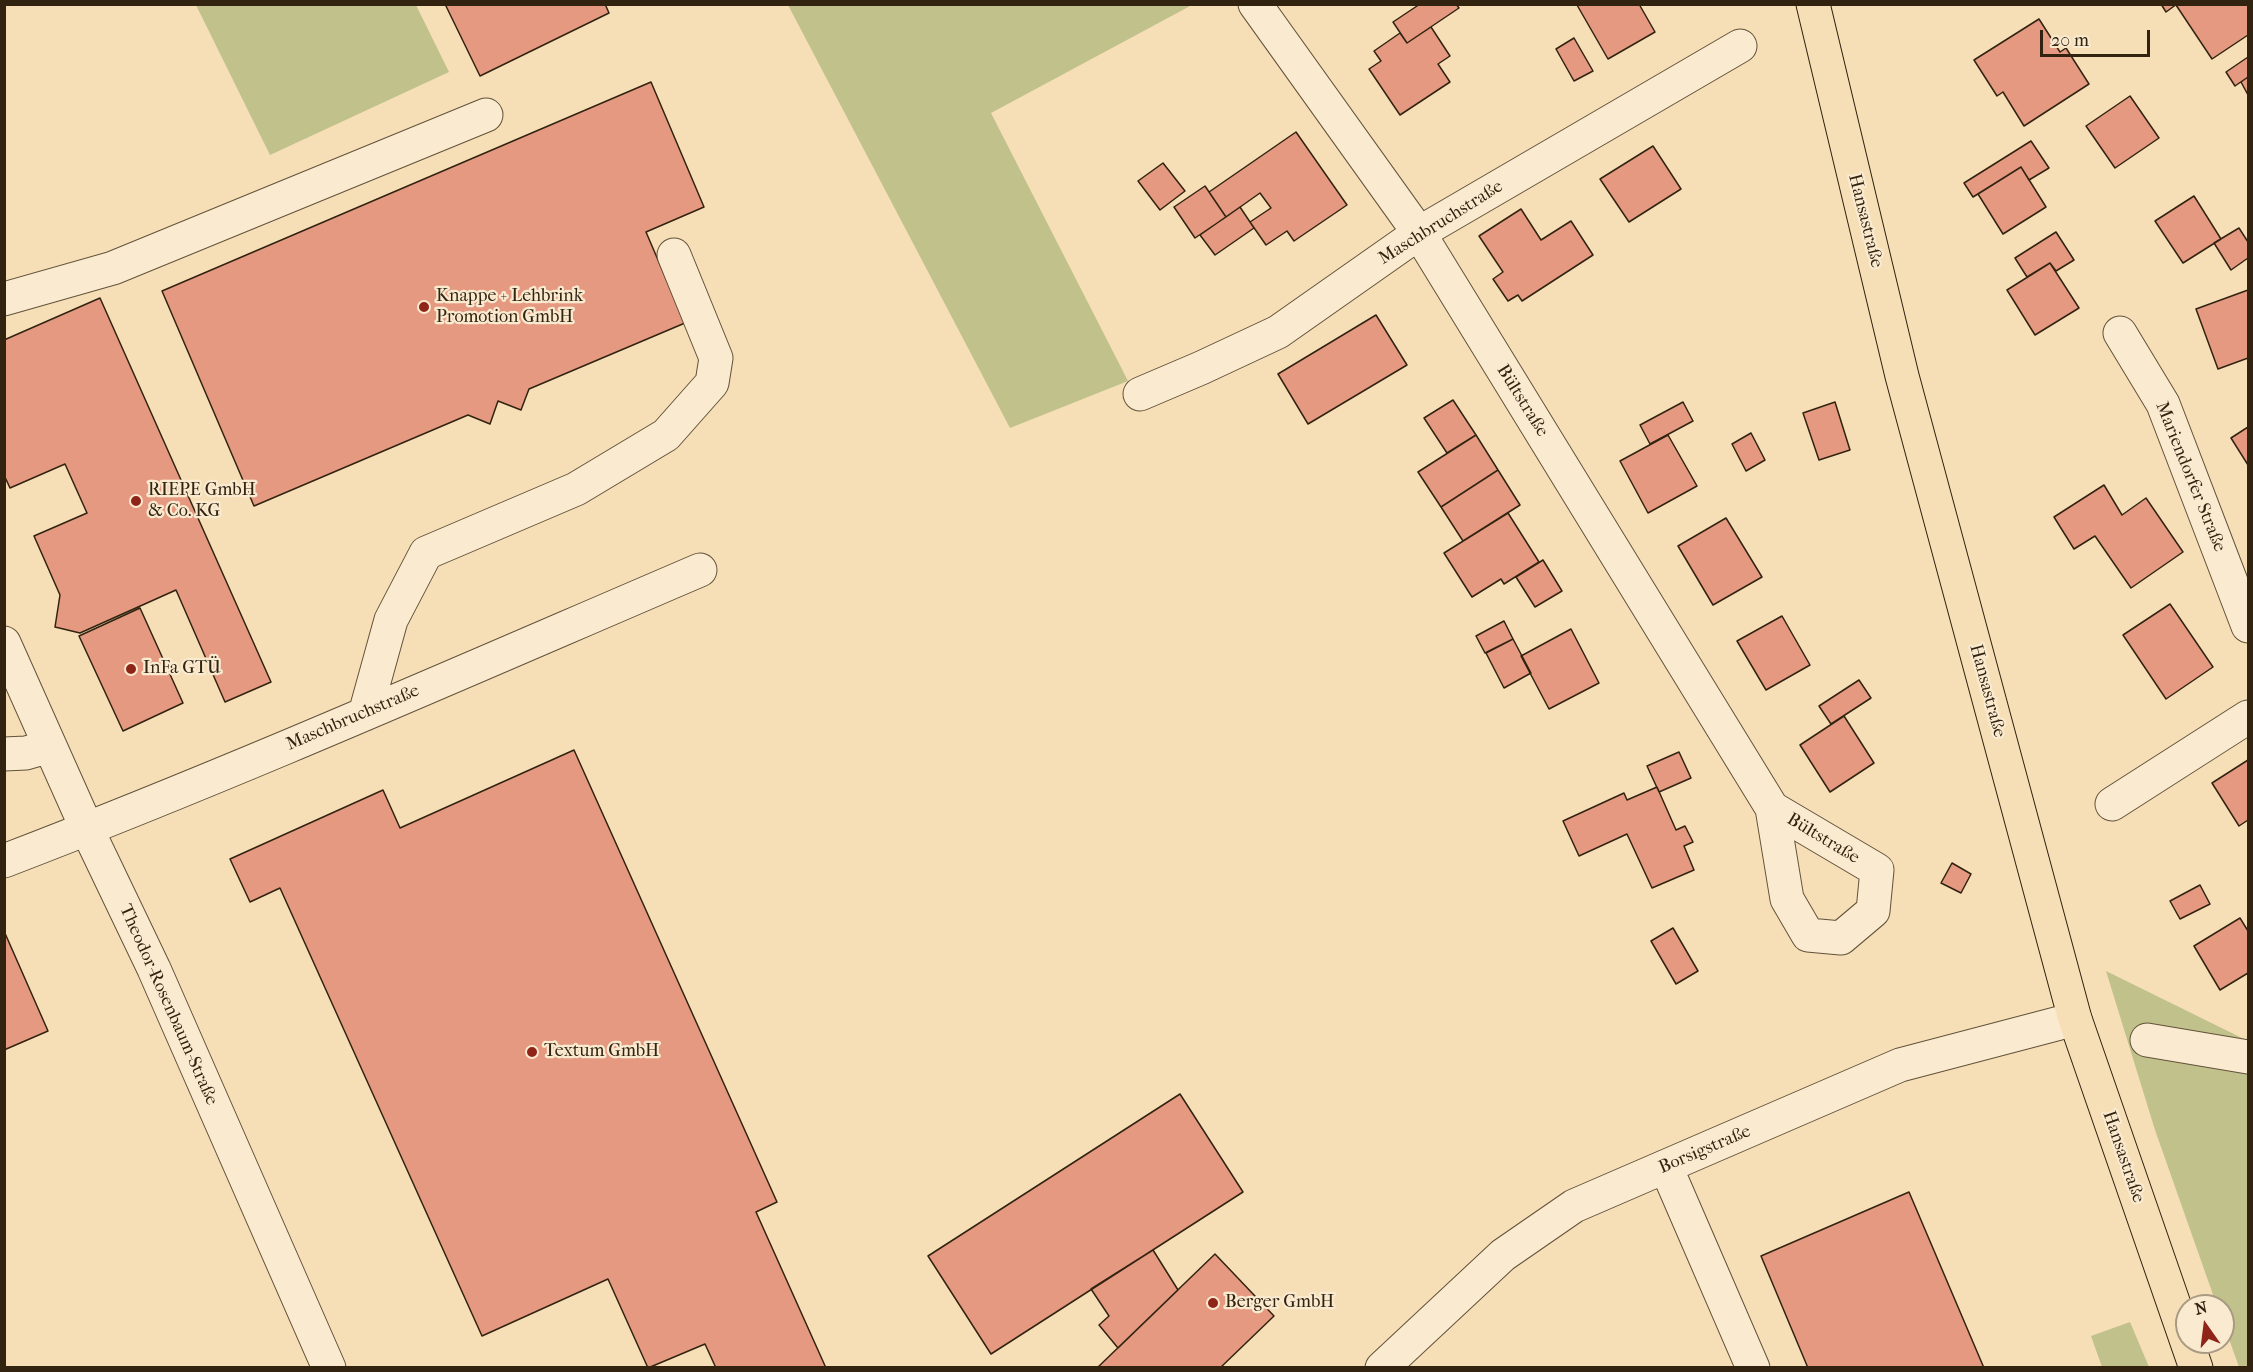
<!DOCTYPE html>
<html>
<head>
<meta charset="utf-8">
<style>
  body { margin:0 }
  #map { position:relative; width:2253px; height:1372px; overflow:hidden; background:#f6dfb6; font-family:"IM FELL French Canon",serif }
  canvas { display:block }
  .frame { position:absolute; inset:0; border:6px solid #312310; pointer-events:none }
  .north { position:absolute; left:2175px; top:1294px; width:60px; height:60px; box-sizing:border-box; background:#f9ead0; border:2px solid #a99a83; border-radius:50%; rotate:346deg; font-size:16px; font-weight:700; line-height:24px; text-align:center; color:#312310 }
  .north::after { content:''; display:block; margin:auto; width:21px; height:27px; background:#8f2418; clip-path:polygon(50% 0,100% 100%,50% 72%,0 100%) }
  .scale { position:absolute; left:2040px; top:30px; width:110px; height:27px; box-sizing:border-box; border:3px solid #312310; border-top:0; padding-left:8px; font-size:18px; line-height:21px; white-space:nowrap; color:#312310; -webkit-text-stroke:4px #f9ead0; paint-order:stroke }
</style>
</head>
<body>
<div id="map">
<canvas width="2253" height="1372"></canvas>
<div class="frame"></div>
<div class="north">N</div>
<div class="scale">20 m</div>
</div>
<script>
const g = document.querySelector('canvas').getContext('2d');
g.lineJoin = 'round';
function fillPath(path, color) { g.fillStyle = color; g.fill(path, 'evenodd'); }
function strokePath(path, color, width, dash) { g.strokeStyle = color; g.lineWidth = width; g.lineCap = dash ? 'butt' : 'round'; g.setLineDash(dash || []); g.stroke(path); }
function label(font, color, halo, rows, align = 'center') {
  g.font = font + ' "IM FELL French Canon",serif'; g.lineWidth = 4.5; g.setLineDash([]); g.textBaseline = 'middle'; g.strokeStyle = halo; g.fillStyle = color; for (const [text, x, y, turn = 0] of rows) {
    g.save(); g.translate(x, y); g.rotate((+turn || 0) * Math.PI / 180); g.textAlign = isNaN(turn) ? turn : align; if (halo) g.strokeText(text, 0, 0); g.fillText(text, 0, 0); g.restore();
  }
}
fillPath(new Path2D(`
  M 196,5 L 416,5 L 449,72 L 270,155 Z
  M 788,5 L 1192,5 L 991,113 L 1128,381 L 1010,428 Z
  M 2106,971 L 2248,1041 L 2248,1367 L 2239,1367 L 2223,1322 L 2223,1306 L 2217,1306 L 2155,1130 Z
  M 2130,1322 L 2149,1367 L 2102,1367 L 2091,1336 Z`), '#c0c18b');
const building = new Path2D(`
  M 445,4 L 605,4 L 609,13 L 480,76 Z
  M 1420,4 L 1456,4 L 1459,8 L 1407,43 L 1393,22 Z
  M 1639,4 L 1655,32 L 1608,59 L 1577,5 Z
  M 2161,4 L 2177,4 L 2166,12 Z
  M 2248,4 L 2248,35 L 2212,59 L 2176,5 Z
  M 2039,19 L 2060,52 L 2066,48 L 2089,84 L 2024,126 L 2003,92 L 1997,96 L 1974,60 Z
  M 1431,27 L 1450,56 L 1438,64 L 1450,82 L 1400,115 L 1369,69 L 1381,61 L 1374,51 L 1400,33 L 1407,43 Z
  M 1574,38 L 1593,71 L 1574,81 L 1556,49 Z
  M 2248,57 L 2248,77 L 2235,86 L 2226,72 Z
  M 2248,77 L 2248,95 L 2241,82 Z
  M 651,82 L 704,207 L 646,232 L 685,323 L 529,389 L 521,410 L 498,401 L 490,424 L 468,415 L 254,506 L 162,291 Z
  M 2130,96 L 2159,138 L 2115,168 L 2086,126 Z
  M 1296,132 L 1347,205 L 1294,241 L 1287,231 L 1266,245 L 1250,222 L 1271,208 L 1260,193 L 1226,217 L 1209,192 Z
  M 2031,141 L 2049,168 L 2029,180 L 2021,167 L 1973,197 L 1964,183 Z
  M 1653,146 L 1681,189 L 1629,222 L 1600,179 Z
  M 1163,163 L 1185,191 L 1160,210 L 1138,181 Z
  M 2021,167 L 2046,207 L 2003,234 L 1978,194 Z
  M 1205,186 L 1226,217 L 1195,238 L 1174,207 Z
  M 2194,196 L 2221,239 L 2183,263 L 2155,221 Z
  M 1240,207 L 1254,228 L 1215,255 L 1200,235 Z
  M 1521,209 L 1541,240 L 1571,221 L 1593,255 L 1522,301 L 1518,295 L 1508,301 L 1493,279 L 1503,272 L 1479,236 Z
  M 2239,228 L 2248,242 L 2248,258 L 2231,270 L 2214,243 Z
  M 2056,232 L 2074,260 L 2056,271 L 2050,263 L 2027,277 L 2015,258 Z
  M 2050,263 L 2079,308 L 2035,335 L 2007,290 Z
  M 2248,290 L 2248,358 L 2218,369 L 2196,309 Z
  M 100,298 L 271,682 L 225,702 L 176,590 L 80,633 L 55,627 L 60,595 L 34,536 L 87,513 L 65,464 L 10,488 L 4,475 L 4,340 Z
  M 1376,315 L 1407,365 L 1308,424 L 1278,374 Z
  M 1453,400 L 1476,435 L 1447,453 L 1424,418 Z
  M 1683,402 L 1693,421 L 1650,444 L 1640,425 Z
  M 1835,402 L 1850,450 L 1819,460 L 1803,413 Z
  M 2248,427 L 2248,465 L 2231,438 Z
  M 1751,433 L 1765,460 L 1746,471 L 1732,444 Z
  M 1476,435 L 1498,470 L 1441,507 L 1418,472 Z
  M 1668,435 L 1697,486 L 1648,513 L 1620,461 Z
  M 1498,470 L 1520,505 L 1463,541 L 1441,507 Z
  M 2104,485 L 2122,515 L 2146,498 L 2183,552 L 2131,588 L 2095,536 L 2074,549 L 2054,517 Z
  M 1508,513 L 1539,562 L 1504,584 L 1501,579 L 1472,597 L 1444,553 Z
  M 1726,518 L 1762,577 L 1713,605 L 1678,546 Z
  M 1543,560 L 1562,591 L 1535,607 L 1516,577 Z
  M 2170,604 L 2213,667 L 2166,699 L 2123,635 Z
  M 140,608 L 183,703 L 123,731 L 79,636 Z
  M 1782,616 L 1810,665 L 1766,690 L 1737,641 Z
  M 1504,621 L 1513,639 L 1485,653 L 1476,636 Z
  M 1571,629 L 1599,683 L 1549,709 L 1521,656 Z
  M 1513,639 L 1531,673 L 1504,688 L 1486,653 Z
  M 1859,680 L 1871,698 L 1831,724 L 1819,706 Z
  M 1844,716 L 1874,763 L 1830,792 L 1800,745 Z
  M 574,750 L 777,1202 L 756,1212 L 826,1368 L 716,1368 L 705,1344 L 648,1368 L 608,1279 L 482,1336 L 280,888 L 250,902 L 230,859 L 383,790 L 400,828 Z
  M 1679,752 L 1691,778 L 1659,792 L 1647,766 Z
  M 2248,760 L 2248,820 L 2239,826 L 2212,783 Z
  M 1657,787 L 1676,830 L 1685,826 L 1693,842 L 1684,846 L 1694,870 L 1652,888 L 1627,834 L 1579,856 L 1563,821 L 1624,793 L 1627,800 Z
  M 1952,863 L 1971,874 L 1961,893 L 1941,883 Z
  M 2200,885 L 2210,904 L 2180,919 L 2170,901 Z
  M 2240,918 L 2248,931 L 2248,973 L 2220,990 L 2194,946 Z
  M 1673,928 L 1698,971 L 1676,984 L 1651,941 Z
  M 4,931 L 48,1031 L 4,1050 Z
  M 1180,1094 L 1243,1192 L 991,1354 L 928,1256 Z
  M 1909,1192 L 1984,1368 L 1808,1368 L 1761,1256 Z
  M 1153,1250 L 1178,1290 L 1118,1348 L 1099,1325 L 1109,1316 L 1091,1289 Z
  M 1215,1254 L 1274,1316 L 1220,1368 L 1097,1368 Z`);
fillPath(building, '#e59980');
strokePath(building, '#312310', 1.5);
const minor = new Path2D(`
  M 1255,4 L 1419,233 L 1772,808 L 1787,899 L 1808,935 L 1841,938 L 1873,911 L 1877,870 L 1772,808
  M 4,299 L 113,268 L 486,115
  M 2120,333 L 2163,404 L 2248,626
  M 1140,394 L 1201,368 L 1278,332 L 1419,233 L 1740,46
  M 4,643 L 87,829 L 154,969 L 329,1368
  M 365,714 L 391,620 L 426,553 L 576,489 L 666,435 L 712,383 L 716,358 L 674,255
  M 4,754 L 26,753 L 50,746
  M 2112,804 L 2248,717
  M 4,861 C 239,771 469,669 700,570
  M 2147,1040 L 2248,1057
  M 1666,1167 L 1753,1368
  M 1382,1368 L 1503,1255 L 1574,1206 L 1900,1065 L 2075,1019`);
const major = new Path2D(`
  M 1813,4 L 1902,376 L 2075,1019 L 2196,1368`);
strokePath(minor, '#62523a', 35);
strokePath(major, '#312310', 35);
strokePath(minor, '#f9ead0', 33);
strokePath(major, '#f6dfb6', 33);
for (const [x, y, r, color] of [
  [424,307,6,"#8f2418"],
  [136,501,6,"#8f2418"],
  [131,669,6,"#8f2418"],
  [532,1052,6,"#8f2418"],
  [1213,1303,6,"#8f2418"]
]) { const dot = new Path2D(); dot.arc(x, y, r, 0, 2 * Math.PI); g.fillStyle = color; g.fill(dot); strokePath(dot, '#f9ead0', 2); }
label('18px', '#312310', '#f9ead0', [
  ["Hansastraße",1865,221,76],
  ["Maschbruchstraße",1441,223,-32],
  ["Bültstraße",1522,401,58],
  ["Mariendorfer Straße",2190,477,68],
  ["Hansastraße",1987,691,75],
  ["Maschbruchstraße",353,718,-23],
  ["Bültstraße",1823,839,31],
  ["Theodor-Rosenbaum-Straße",168,1005,66],
  ["Borsigstraße",1705,1150,-23],
  ["Hansastraße",2123,1157,71]
]);
label('18px', '#312310', '#f9ead0', [
  ["Knappe + Lehbrink",436,297],
  ["Promotion GmbH",436,318],
  ["RIEPE GmbH",148,491],
  ["& Co. KG",148,512],
  ["InFa GTÜ",143,669],
  ["Textum GmbH",544,1052],
  ["Berger GmbH",1225,1303]
], 'left');
</script>
</body>
</html>
